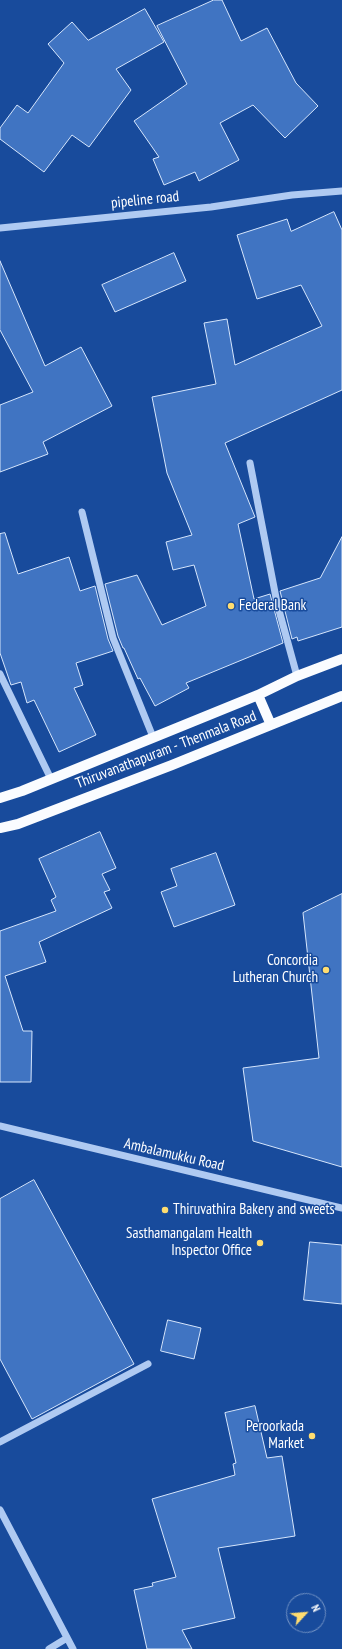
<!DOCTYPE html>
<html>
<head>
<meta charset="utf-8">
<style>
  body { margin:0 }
  #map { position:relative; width:342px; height:1649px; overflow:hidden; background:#184b9c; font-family:"PT Sans Narrow",sans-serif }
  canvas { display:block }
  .north { position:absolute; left:286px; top:1593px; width:40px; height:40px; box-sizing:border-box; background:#184b9c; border:1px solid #7493c4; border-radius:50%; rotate:64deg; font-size:11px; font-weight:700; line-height:16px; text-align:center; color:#fff }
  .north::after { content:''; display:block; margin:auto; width:14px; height:18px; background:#ffdd70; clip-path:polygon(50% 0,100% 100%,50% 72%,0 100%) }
</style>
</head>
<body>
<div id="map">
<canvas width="342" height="1649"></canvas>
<div class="north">N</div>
</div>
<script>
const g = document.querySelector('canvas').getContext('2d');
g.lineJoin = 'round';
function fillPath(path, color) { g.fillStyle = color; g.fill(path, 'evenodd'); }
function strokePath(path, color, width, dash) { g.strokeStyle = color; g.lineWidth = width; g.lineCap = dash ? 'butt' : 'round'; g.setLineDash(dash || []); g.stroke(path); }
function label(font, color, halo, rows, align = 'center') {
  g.font = font + ' "PT Sans Narrow",sans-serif'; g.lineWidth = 3; g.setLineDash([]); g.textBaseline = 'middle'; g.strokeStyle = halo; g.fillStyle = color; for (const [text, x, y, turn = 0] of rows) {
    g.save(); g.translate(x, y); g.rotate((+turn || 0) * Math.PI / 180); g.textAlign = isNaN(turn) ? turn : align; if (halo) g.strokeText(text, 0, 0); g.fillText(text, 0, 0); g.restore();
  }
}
const building = new Path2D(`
  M 214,0 L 222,0 L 241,41 L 267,28 L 296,83 L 318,106 L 285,138 L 253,105 L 220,123 L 239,160 L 199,181 L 195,172 L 164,185 L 153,159 L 159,157 L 134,121 L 187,84 L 157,26 Z
  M 145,9 L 164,42 L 116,69 L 131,90 L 89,147 L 72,135 L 44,172 L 0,139 L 0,128 L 17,105 L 28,113 L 64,63 L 48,44 L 72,22 L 88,40 Z
  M 334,212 L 342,230 L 342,390 L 225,443 L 255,517 L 238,524 L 254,599 L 270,594 L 283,643 L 186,683 L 189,688 L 155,706 L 140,678 L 138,679 L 124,648 L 123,648 L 118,636 L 105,584 L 137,575 L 162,625 L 206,606 L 194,565 L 173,570 L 166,542 L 192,535 L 167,473 L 152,397 L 216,384 L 204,323 L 227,319 L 235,365 L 322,326 L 301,285 L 257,299 L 237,235 L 287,219 L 291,231 Z
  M 174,253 L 186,281 L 115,312 L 102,285 Z
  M 0,261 L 45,366 L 81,347 L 112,406 L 43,442 L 48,454 L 0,472 L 0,405 L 33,392 L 0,330 Z
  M 5,533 L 18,574 L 69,557 L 80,591 L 95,586 L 108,639 L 113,651 L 76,663 L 83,685 L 74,688 L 96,735 L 59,752 L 34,700 L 27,703 L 21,682 L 11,685 L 0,653 L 0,534 Z
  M 342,537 L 342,627 L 298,641 L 297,637 L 292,639 L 280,591 L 320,578 Z
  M 100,832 L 116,868 L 102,874 L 110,890 L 104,892 L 112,908 L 39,942 L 46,962 L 5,976 L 23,1031 L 32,1031 L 31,1082 L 0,1082 L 0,931 L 56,911 L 51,900 L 56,897 L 39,859 Z
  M 216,853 L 235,905 L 174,927 L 161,892 L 177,886 L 171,869 Z
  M 342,894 L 342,1167 L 253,1141 L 243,1068 L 319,1058 L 303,913 Z
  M 34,1180 L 134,1364 L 32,1419 L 0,1359 L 0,1199 Z
  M 310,1242 L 342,1245 L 342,1304 L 304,1300 Z
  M 168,1320 L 201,1328 L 194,1359 L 161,1351 Z
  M 255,1406 L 267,1458 L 282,1456 L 295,1536 L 218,1548 L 235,1618 L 182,1630 L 192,1649 L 147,1649 L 134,1590 L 153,1586 L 152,1583 L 176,1577 L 152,1499 L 235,1475 L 233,1464 L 236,1463 L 225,1413 Z`);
fillPath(building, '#4074c2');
strokePath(building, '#d6e6fc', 1);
strokePath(new Path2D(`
  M 0,228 L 211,207 L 292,195 L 342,191
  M 250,463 L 277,603 L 297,676
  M 82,512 L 113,638 L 153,737
  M 0,674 L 51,779
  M 0,1126 L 342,1208
  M 0,1442 L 148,1364
  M 0,1510 L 73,1649
  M 49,1649 L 67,1638`), '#afcaf2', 7);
strokePath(new Path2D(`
  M 258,695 L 271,725
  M 0,798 L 22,791 L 258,695 L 297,676 L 342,659
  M 0,828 L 18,824 L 172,765 L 342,696`), '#fafcff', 10);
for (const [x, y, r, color] of [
  [231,606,4,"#ffdd70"],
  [326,970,4,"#ffdd70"],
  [165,1210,4,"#ffdd70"],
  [260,1243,4,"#ffdd70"],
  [312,1436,4,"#ffdd70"]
]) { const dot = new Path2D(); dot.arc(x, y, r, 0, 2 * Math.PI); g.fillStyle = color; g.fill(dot); strokePath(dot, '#184b9c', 1.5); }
label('15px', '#fff', '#184b9c', [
  ["pipeline road",145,200,-6],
  ["Thiruvanathapuram - Thenmala Road",166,750,-21],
  ["Ambalamukku Road",174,1155,13]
]);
label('15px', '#fff', '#184b9c', [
  ["Federal Bank",239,606,"left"],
  ["Concordia",318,961],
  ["Lutheran Church",318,978],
  ["Thiruvathira Bakery and sweets",173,1210,"left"],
  ["Sasthamangalam Health",252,1234],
  ["Inspector Office",252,1251],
  ["Peroorkada",304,1427],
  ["Market",304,1444]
], 'right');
</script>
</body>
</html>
